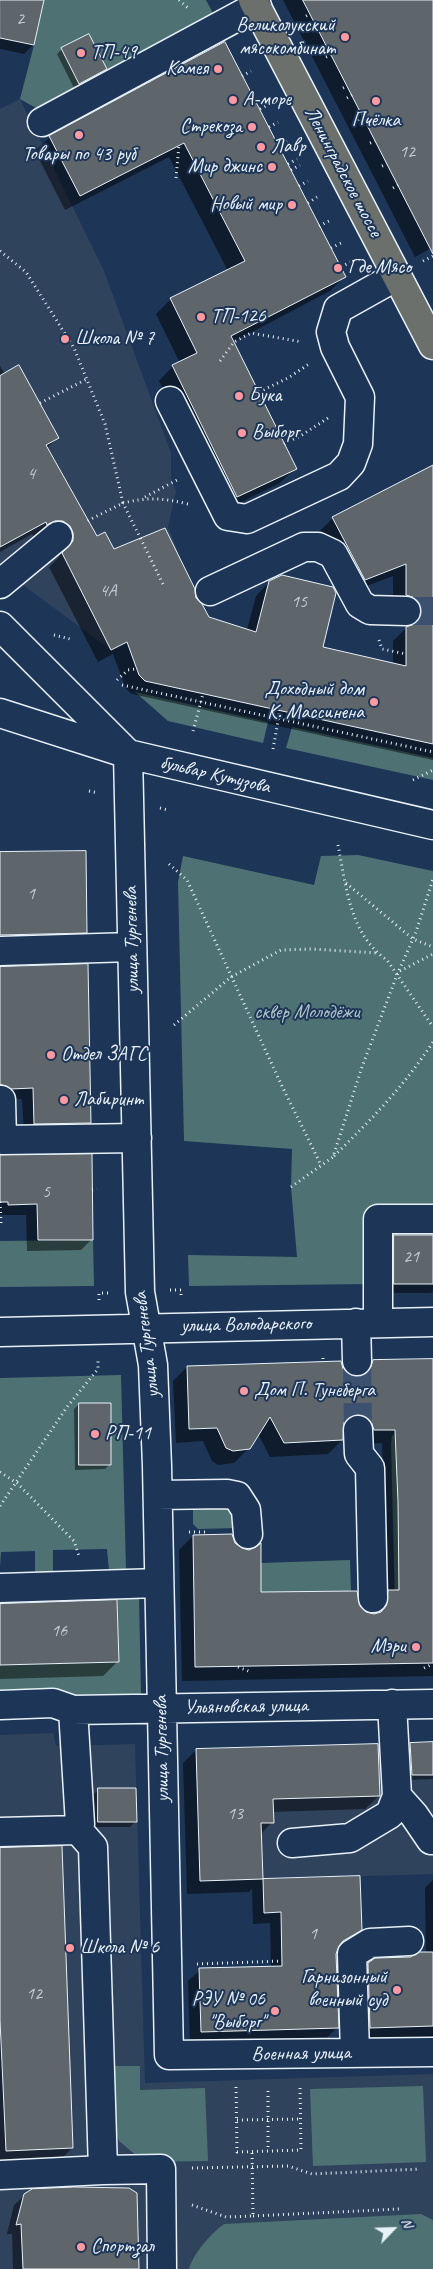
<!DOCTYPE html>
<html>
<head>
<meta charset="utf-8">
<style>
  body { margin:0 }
  #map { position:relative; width:433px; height:2269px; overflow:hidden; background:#1d3557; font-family:Caveat,sans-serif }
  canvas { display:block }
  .north { position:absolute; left:368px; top:2204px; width:50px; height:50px; -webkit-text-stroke:4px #1d3557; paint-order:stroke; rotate:66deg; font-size:14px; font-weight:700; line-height:20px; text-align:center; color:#e8f1f8 }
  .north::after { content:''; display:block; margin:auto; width:18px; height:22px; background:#e8f1f8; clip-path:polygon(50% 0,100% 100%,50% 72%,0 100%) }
</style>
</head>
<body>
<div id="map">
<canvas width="433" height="2269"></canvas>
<div class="north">N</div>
</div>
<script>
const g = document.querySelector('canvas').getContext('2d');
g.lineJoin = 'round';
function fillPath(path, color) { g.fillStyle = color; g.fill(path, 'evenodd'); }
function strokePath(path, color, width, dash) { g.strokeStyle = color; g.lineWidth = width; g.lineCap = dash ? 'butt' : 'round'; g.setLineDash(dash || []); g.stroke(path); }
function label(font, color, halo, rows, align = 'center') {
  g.font = font + ' Caveat,sans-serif'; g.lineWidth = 4; g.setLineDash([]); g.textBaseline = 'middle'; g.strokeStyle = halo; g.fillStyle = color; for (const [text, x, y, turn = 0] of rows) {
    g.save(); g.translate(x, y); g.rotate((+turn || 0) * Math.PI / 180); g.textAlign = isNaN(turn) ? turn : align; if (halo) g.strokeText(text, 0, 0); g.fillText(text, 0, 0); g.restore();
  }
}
fillPath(new Path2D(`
  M 20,99 L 104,271 L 171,453 L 171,478 L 176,491 L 168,527 L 186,573 L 202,604 L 111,650 L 0,568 L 0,109 Z
  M 53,1733 L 56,1746 L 135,1744 L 145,2083 L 433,2074 L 433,2269 L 0,2269 L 0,1735 Z
  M 433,1742 L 433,1874 L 200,1881 L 196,1749 Z`), '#30435d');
fillPath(new Path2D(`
  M 44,0 L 206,0 L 214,15 L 36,108 L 20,99 L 34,45 Z
  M 135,692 L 268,722 L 263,743 L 168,721 Z
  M 292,727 L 433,758 L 433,780 L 286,748 Z
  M 358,855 L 433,871 L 433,1208 L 371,1208 L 372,1284 L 189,1286 L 188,1255 L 297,1257 L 291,1187 L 292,1149 L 184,1141 L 178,882 L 183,856 L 314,885 L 321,856 Z
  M 93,1240 L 94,1286 L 0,1287 L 0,1241 Z
  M 121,1375 L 126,1570 L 109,1571 L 107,1549 L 53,1550 L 53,1572 L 35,1573 L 35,1551 L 1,1552 L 0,1567 L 0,1378 Z
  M 397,1431 L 397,1501 L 407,1501 L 409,1572 L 395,1603 L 391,1443 L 392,1436 Z
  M 229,1508 L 232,1510 L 238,1528 L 198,1529 L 193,1524 L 193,1509 Z
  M 350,1560 L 351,1591 L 261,1592 L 261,1563 Z
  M 117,1597 L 139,1597 L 141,1694 L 0,1697 L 0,1665 L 119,1662 Z
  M 108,2066 L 140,2066 L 140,2090 L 205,2088 L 208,2161 L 144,2162 L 119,2141 L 109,2114 Z
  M 423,2086 L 426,2162 L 313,2166 L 310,2089 Z
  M 421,2214 L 433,2220 L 433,2269 L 189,2269 C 194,2252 211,2234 224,2224 Z`), '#4e7273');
fillPath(new Path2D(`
  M 0,0 L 42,0 L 33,45 L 24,54 L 0,49 Z
  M 283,0 L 433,0 L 433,247 L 415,257 Z
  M 225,44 L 344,277 L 330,291 L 233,342 L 295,468 L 280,483 L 223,511 L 159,381 L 173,366 L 180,363 L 156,314 L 171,299 L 228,271 L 169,157 L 65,210 L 35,151 L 50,137 Z
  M 62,49 L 105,69 L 100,74 L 74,88 L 57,54 Z
  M 0,366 L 5,374 L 57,438 L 47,448 L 96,537 L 113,551 L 195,599 L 208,618 L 247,630 L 256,596 L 269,582 L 322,647 L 393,664 L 393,641 L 409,625 L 406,617 L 393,609 L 393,576 L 351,592 L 319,532 L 333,518 L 433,467 L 433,760 L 132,694 L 126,689 L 113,654 L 98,662 L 49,567 L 59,557 L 61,548 L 41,534 L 34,537 L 32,534 L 0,552 Z
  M 0,853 L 86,932 L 75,943 L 0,946 Z
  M 0,968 L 89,1123 L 78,1134 L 24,1134 L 22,1099 L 0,1099 Z
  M 0,1156 L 92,1239 L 81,1250 L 27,1251 L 26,1215 L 0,1215 Z
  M 394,1236 L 433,1236 L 433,1291 L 431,1293 L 385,1293 L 385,1245 Z
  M 433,1360 L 433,1676 L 182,1681 L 179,1550 L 193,1536 L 234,1544 L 260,1593 L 359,1607 L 365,1613 L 374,1615 L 375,1605 L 386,1595 L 382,1443 L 360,1444 L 351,1430 L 343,1428 L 342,1440 L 328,1454 L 270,1457 L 258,1434 L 249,1448 L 234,1463 L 218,1465 L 212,1461 L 203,1441 L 176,1443 L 173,1381 L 187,1367 L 342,1369 L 349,1376 L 358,1378 L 373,1362 Z
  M 79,1404 L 110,1464 L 105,1469 L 75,1470 L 74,1409 Z
  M 0,1605 L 118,1661 L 103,1676 L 0,1679 Z
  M 410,1744 L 433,1744 L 433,1779 L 407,1780 L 405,1749 Z
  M 196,1750 L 379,1796 L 365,1809 L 272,1812 L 272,1822 L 261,1834 L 262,1880 L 359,1878 L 361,1929 L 349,1941 L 337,1948 L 337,2027 L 326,2039 L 190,2043 L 188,1981 L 200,1970 L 271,1968 L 270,1923 L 253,1924 L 252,1888 L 249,1892 L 187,1894 L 183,1763 Z
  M 98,1790 L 135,1822 L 130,1827 L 94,1827 L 93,1795 Z
  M 0,1849 L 72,2148 L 61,2159 L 0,2161 Z
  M 433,1880 L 433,2038 L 358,2040 L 356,1976 L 369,1964 L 426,1954 L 425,1888 Z
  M 136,2194 L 138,2269 L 13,2269 L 12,2234 L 7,2234 L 14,2205 L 25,2195 Z`), '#0007');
const building = new Path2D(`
  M 0,0 L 44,0 L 34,45 L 0,38 Z
  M 303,0 L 433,0 L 433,254 L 331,55 Z
  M 89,34 L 107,69 L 79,84 L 61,48 Z
  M 225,42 L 346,277 L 231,336 L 297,469 L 237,497 L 172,365 L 197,353 L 170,298 L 245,261 L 184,143 L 80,196 L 49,136 Z
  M 19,365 L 59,438 L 46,445 L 97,536 L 105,532 L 114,549 L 165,528 L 195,589 L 196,598 L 202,604 L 209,617 L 256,632 L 269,581 L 282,575 L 333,587 L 336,593 L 323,647 L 406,666 L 406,627 L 414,624 L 419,620 L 422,611 L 419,603 L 415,598 L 406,595 L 406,564 L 365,580 L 332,517 L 433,465 L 433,744 L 145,681 L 139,675 L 127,642 L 111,650 L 62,553 L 73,541 L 73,533 L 70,526 L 63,521 L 55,521 L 47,525 L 46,522 L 0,547 L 0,376 Z
  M 86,851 L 87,933 L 0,935 L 0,852 Z
  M 88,964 L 91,1123 L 34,1124 L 33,1088 L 11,1089 L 0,1084 L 0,967 Z
  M 92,1154 L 93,1240 L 38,1240 L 37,1204 L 8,1205 L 8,1202 L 0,1202 L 0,1155 Z
  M 394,1235 L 433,1235 L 433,1284 L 394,1284 Z
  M 433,1359 L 433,1663 L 195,1667 L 193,1535 L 232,1534 L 235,1543 L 242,1548 L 249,1550 L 256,1547 L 261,1543 L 261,1592 L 357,1591 L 360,1606 L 366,1612 L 374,1614 L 381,1612 L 386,1606 L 388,1590 L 399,1590 L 398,1502 L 395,1430 L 374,1430 L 371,1421 L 365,1416 L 357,1414 L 350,1417 L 344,1422 L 343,1440 L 284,1443 L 270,1417 L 250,1449 L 233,1451 L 226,1448 L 217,1428 L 189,1429 L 187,1366 L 341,1361 L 343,1369 L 349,1374 L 358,1377 L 366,1374 L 370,1369 L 373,1360 Z
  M 79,1403 L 111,1403 L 111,1465 L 79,1465 Z
  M 117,1600 L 119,1662 L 0,1665 L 0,1604 Z
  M 433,1742 L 433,1775 L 412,1775 L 410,1743 Z
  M 378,1744 L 380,1796 L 273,1799 L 274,1823 L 261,1823 L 263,1879 L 200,1881 L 196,1749 Z
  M 98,1788 L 136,1788 L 137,1822 L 98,1822 Z
  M 62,1846 L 73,2148 L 6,2151 L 0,2020 L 0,1848 Z
  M 360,1876 L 362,1930 L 343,1941 L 339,1946 L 336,1954 L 339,2028 L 201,2032 L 199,1968 L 282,1966 L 281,1912 L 264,1913 L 263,1879 Z
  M 419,1952 L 433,1952 L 433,2026 L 370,2028 L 368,1963 L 375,1958 L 410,1957 Z
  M 74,2187 L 129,2188 L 137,2193 L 139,2269 L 23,2269 L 21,2224 L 16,2225 L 24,2194 L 32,2189 Z`);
fillPath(building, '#5e656b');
strokePath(building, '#e8f1f8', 1);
strokePath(new Path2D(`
  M 406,611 L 433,611
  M 357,1361 L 358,1430`), '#3b516f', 28, [28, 14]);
const minor = new Path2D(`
  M 42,122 L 257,6
  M 170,401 L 228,516 L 247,519 L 339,476 L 351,463 L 358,444 L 360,397 L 335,347 L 331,332 L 338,309 L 397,276
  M 0,584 L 58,536
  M 210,591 L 304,547 L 318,547 L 333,554 L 360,604 L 370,610 L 406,611
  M 0,626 L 125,751
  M 0,713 L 128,754 L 433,825
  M 128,754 L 140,1292 L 153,1365 L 157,1466 L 169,2055 L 433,2052
  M 0,951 L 132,947
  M 1,1100 L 2,1140 L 137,1138
  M 356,1323 L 357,1361
  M 378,1323 L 378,1219 L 433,1219
  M 0,1332 L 433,1322
  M 358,1430 L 359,1454 L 370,1468 L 373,1598
  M 158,1495 L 227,1494 L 237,1496 L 246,1510 L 248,1534
  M 0,1588 L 159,1583
  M 392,1704 L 397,1796 L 414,1815 L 431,1840
  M 0,1705 L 53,1703 L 73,1710 L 433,1704
  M 73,1710 L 80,1824 L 78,1830 L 93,1847 L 103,2170 L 161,2169 L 162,2269
  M 0,1832 L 78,1830
  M 292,1843 L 350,1838 L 390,1814 L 397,1796
  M 355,2053 L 352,1954 L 370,1943 L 409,1941
  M 0,2175 L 103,2170`);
const major = new Path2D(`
  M 253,0 L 433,345`);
strokePath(minor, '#e8f1f8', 31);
strokePath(major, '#e8f1f8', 31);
strokePath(new Path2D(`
  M 179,0 L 188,8
  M 306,16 L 310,14
  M 326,57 L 331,55
  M 242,76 L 251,71
  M 343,88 L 347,86
  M 347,98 L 352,95
  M 260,109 L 269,104
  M 358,120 L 363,117
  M 269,127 L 278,122
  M 370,143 L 375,141
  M 278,146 L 287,141
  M 288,164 L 297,159
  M 382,166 L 387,164
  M 291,170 L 300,165
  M 176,178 L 179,145
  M 299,186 L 308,181
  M 393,188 L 398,185
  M 308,203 L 317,197
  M 319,226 L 329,221
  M 331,248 L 341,243
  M 0,251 L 26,272 L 74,348 L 105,424 L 123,503 L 85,522
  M 423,261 L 433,256
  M 341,267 L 350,262
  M 220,361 L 234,342 L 251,333 L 302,342
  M 259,392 L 288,378 L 309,364
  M 40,403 L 87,379
  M 284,444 L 302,435 L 328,418
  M 145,497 L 177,480
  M 163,584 L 123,503 C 147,497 164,498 188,504
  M 54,635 L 70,639
  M 379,640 L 382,649 L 406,654
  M 117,680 L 128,670 L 136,669
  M 122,685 L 433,752
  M 193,731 L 203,694
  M 273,749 L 280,710
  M 413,780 L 433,770
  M 89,791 L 98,793
  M 160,808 L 168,810
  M 338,845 C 346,886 350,935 387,960 L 433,1027
  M 169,864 L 187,880 L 281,1084 L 321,1165
  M 346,883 L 413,939 L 433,947
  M 400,971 L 433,954
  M 174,1025 L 231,977 L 281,950 L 312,949 L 377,953
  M 89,1055 L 95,1055
  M 334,1156 C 372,1119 404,1086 433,1042
  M 291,1187 L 333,1157 L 362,1067 L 397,975 L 416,932 L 433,879
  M 92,1190 L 97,1189
  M 0,1202 L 1,1223
  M 170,1290 L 181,1290 L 181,1297
  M 99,1300 L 99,1293 L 111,1293
  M 323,1358 L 323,1361
  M 0,1472 L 17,1483 L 74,1541 L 79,1556
  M 0,1506 L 67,1407 L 98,1369 L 98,1359
  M 189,1532 L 206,1532
  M 238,1667 L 251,1672
  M 424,1668 L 433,1664
  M 197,1964 L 282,1961
  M 236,2087 L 237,2152 L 301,2150 L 300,2086
  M 268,2091 L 268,2151
  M 237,2120 L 301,2119
  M 192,2168 L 288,2166 L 312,2174 L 420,2169
  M 192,2205 L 226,2217 L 253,2216 L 252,2151
  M 253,2216 L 400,2209`), '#e8f1f8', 3, [1, 4]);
strokePath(minor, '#1d3557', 28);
strokePath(major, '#6b706d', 28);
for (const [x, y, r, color] of [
  [345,37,5,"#ff9aa2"],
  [81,53,5,"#ff9aa2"],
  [218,69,5,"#ff9aa2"],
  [233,100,5,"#ff9aa2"],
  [376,101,5,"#ff9aa2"],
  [252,127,5,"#ff9aa2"],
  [79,135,5,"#ff9aa2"],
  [261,147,5,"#ff9aa2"],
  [272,167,5,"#ff9aa2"],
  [292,205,5,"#ff9aa2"],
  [338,268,5,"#ff9aa2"],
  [201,317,5,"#ff9aa2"],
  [65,339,5,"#ff9aa2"],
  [239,396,5,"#ff9aa2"],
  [242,433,5,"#ff9aa2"],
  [374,702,5,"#ff9aa2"],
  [51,1055,5,"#ff9aa2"],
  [64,1100,5,"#ff9aa2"],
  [244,1391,5,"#ff9aa2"],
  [95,1434,5,"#ff9aa2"],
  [416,1647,5,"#ff9aa2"],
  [70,1948,5,"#ff9aa2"],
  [397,1990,5,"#ff9aa2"],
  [275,2011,5,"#ff9aa2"],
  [81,2247,5,"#ff9aa2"]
]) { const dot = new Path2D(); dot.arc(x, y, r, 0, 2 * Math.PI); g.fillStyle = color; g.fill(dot); strokePath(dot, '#1d3557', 2); }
label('18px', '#c6ced5', null, [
  ["2",20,19],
  ["12",407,152],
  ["4",31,474],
  ["4А",108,591],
  ["15",299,602],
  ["1",31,894],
  ["5",46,1192],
  ["21",411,1257],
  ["16",59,1631],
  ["13",235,1814],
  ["1",313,1934],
  ["12",34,1994]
]);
label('20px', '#e8f1f8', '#1d3557', [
  ["Великолукский",335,26,"right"],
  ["мясокомбинат",335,49,"right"],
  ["ТП-49",91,53],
  ["Камея",208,69,"right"],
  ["А-море",243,100],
  ["Пчёлка",376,121,"center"],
  ["Стрекоза",242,127,"right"],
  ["Лавр",271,147],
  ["Товары по 43 руб",79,155,"center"],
  ["Мир джинс",262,167,"right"],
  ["Новый мир",282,205,"right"],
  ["Где Мясо",348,268],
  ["ТП-126",211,317],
  ["Школа № 7",75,339],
  ["Бука",249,396],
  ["Выборг",252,433],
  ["Доходный дом",364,690,"right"],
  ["К. Массинена",364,713,"right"],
  ["Отдел ЗАГС",61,1055],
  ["Лабиринт",74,1100],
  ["Дом П. Тунеберга",254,1391],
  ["РП-11",105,1434],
  ["Мэри",406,1647,"right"],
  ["Школа № 6",80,1948],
  ["Гарнизонный",387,1978,"right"],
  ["военный суд",387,2001,"right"],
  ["РЭУ № 06",265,2000,"right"],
  ["\"Выборг\"",265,2023,"right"],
  ["Спортзал",91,2247]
], 'left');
label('20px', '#e8f1f8', '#1d3557', [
  ["Ленинградское шоссе",343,172,62],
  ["бульвар Кутузова",215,775,13],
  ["улица Тургенева",132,940,-91],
  ["улица Володарского",246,1325,-1],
  ["улица Тургенева",147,1345,-97],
  ["Ульяновская улица",246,1707,-1],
  ["улица Тургенева",162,1749,-91],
  ["Военная улица",301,2054,-1]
]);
label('20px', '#b2c5c9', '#1d3557', [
  ["сквер Молодёжи",307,1013]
]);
</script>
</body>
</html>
